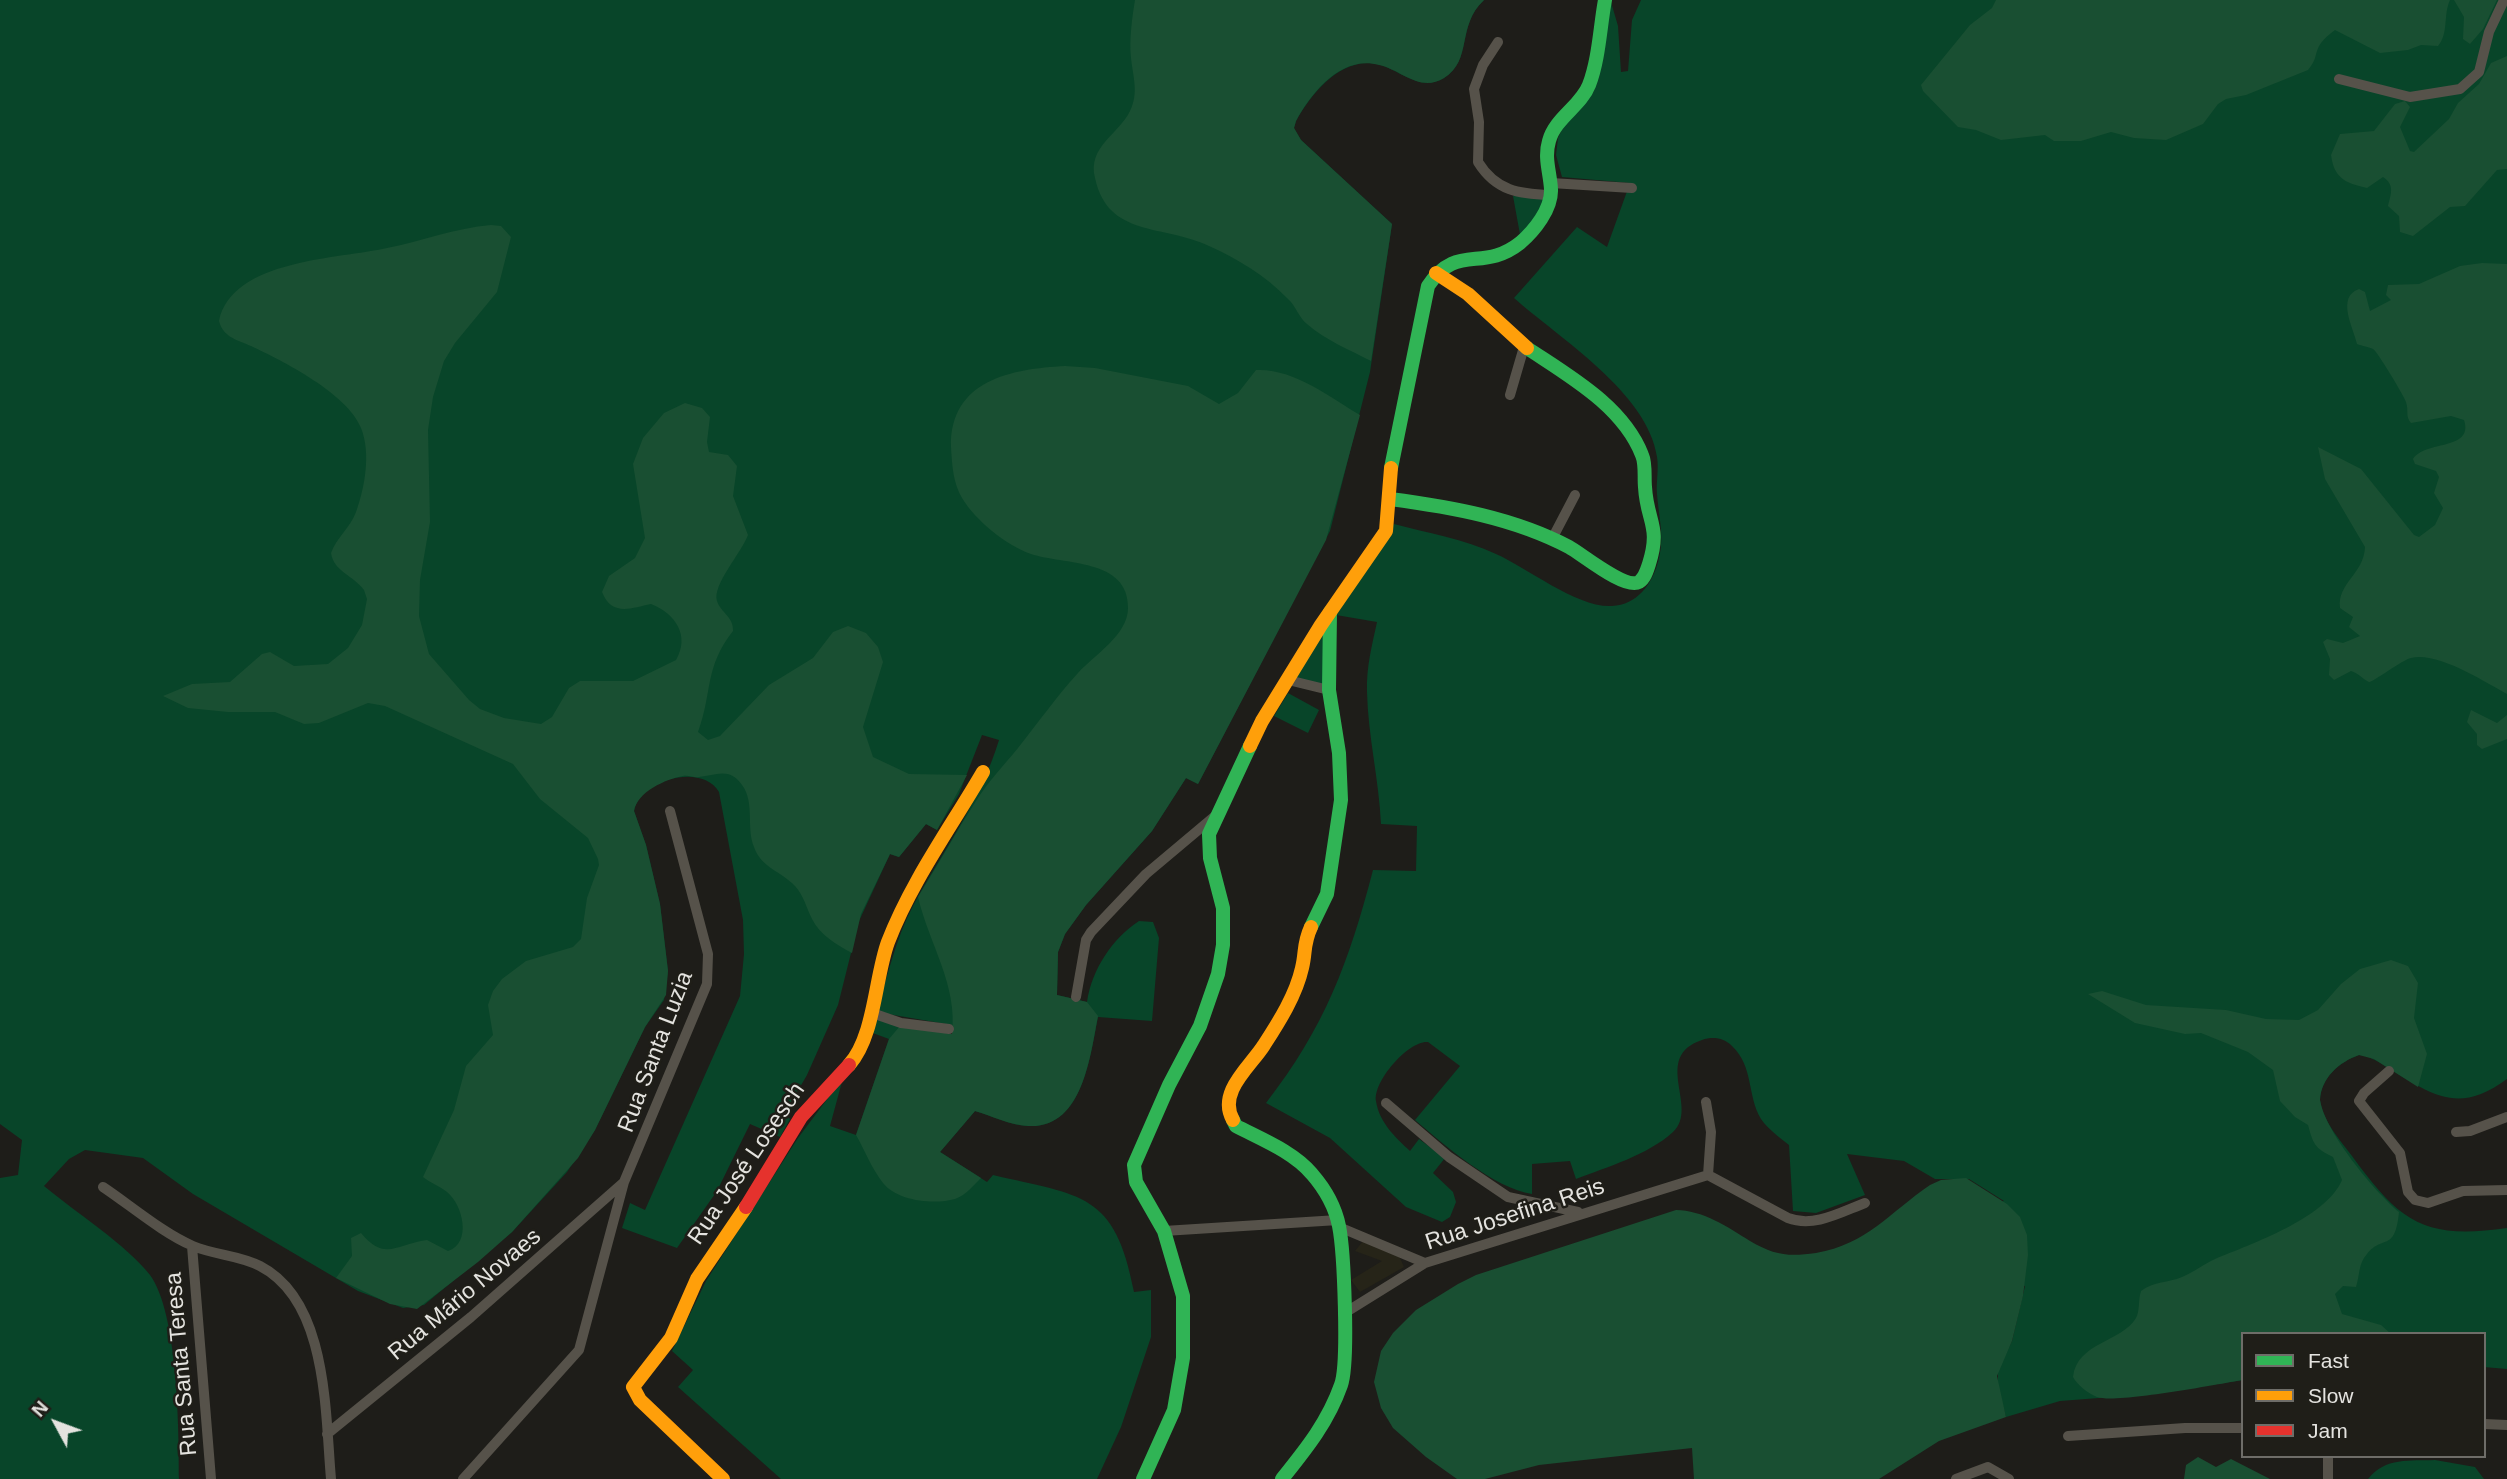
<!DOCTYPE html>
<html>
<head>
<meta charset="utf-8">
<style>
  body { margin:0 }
  #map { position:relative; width:2507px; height:1479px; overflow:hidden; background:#1e1d19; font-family:Helvetica,sans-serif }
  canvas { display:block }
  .legend { position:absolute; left:2241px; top:1332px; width:245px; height:126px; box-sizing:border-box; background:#1f1e18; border:2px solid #6e6d68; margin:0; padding:9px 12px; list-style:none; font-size:21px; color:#e4e3df }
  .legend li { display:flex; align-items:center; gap:14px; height:35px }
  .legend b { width:35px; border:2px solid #6e6d68 }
  .north { position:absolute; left:21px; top:1388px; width:70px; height:70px; -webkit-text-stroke:5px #1f1e18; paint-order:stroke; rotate:311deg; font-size:19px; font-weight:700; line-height:28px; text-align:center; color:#e4e3df }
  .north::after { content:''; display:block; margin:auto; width:24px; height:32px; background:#e4e3df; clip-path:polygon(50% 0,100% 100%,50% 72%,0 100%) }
</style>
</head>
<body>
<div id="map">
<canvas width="2507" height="1479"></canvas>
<ul class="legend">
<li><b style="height:9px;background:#30b455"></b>Fast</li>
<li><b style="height:9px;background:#ff9f0a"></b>Slow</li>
<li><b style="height:9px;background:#e5322d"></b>Jam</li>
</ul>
<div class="north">N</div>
</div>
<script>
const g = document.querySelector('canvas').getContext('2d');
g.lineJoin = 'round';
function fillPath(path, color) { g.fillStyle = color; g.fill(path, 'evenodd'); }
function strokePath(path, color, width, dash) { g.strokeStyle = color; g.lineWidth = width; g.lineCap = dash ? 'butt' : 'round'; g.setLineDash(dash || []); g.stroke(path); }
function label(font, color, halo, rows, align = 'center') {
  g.font = font + ' Helvetica,sans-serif'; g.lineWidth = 5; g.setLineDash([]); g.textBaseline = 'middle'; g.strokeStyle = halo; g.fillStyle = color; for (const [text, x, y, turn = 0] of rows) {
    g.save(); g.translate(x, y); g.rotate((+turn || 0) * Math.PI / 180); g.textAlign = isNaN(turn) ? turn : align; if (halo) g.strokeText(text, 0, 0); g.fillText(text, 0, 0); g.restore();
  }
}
fillPath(new Path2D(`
  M 1363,1241 L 1399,1256 L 1404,1267 L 1360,1292 L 1351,1280 L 1382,1261 L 1355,1251 Z`), '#262418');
fillPath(new Path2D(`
  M 0,0 L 1484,0 C 1456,26 1473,60 1444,78 C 1422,91 1404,74 1384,66 C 1345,52 1313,91 1296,121 L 1294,128 L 1301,140 L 1392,224 L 1370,372 L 1330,531 L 1198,784 L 1186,778 L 1152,831 L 1086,905 L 1065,934 L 1058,952 L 1057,995 L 1087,1002 C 1092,969 1112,939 1139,921 L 1153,922 L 1159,938 L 1152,1021 L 1098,1017 C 1090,1056 1083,1129 1028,1126 C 1010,1125 992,1116 975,1111 L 940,1152 L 987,1182 L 993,1175 C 1082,1196 1115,1192 1134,1292 L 1151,1290 L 1151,1337 L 1121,1427 L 1097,1479 L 781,1479 L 678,1387 L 693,1370 L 672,1351 L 706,1281 L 798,1138 L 843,1078 L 830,1126 L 856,1135 L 889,1039 L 870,1032 L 874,1018 L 910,1029 L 952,1034 L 952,1025 L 876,1012 C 888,976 895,940 913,906 C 943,850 980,802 999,740 L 982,735 L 959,794 L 937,830 L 926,824 L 899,857 L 890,854 L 859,921 L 838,1005 L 807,1075 L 785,1113 L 790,1119 L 780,1137 L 750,1124 L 717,1191 L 677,1248 L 622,1228 L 630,1203 L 645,1210 L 740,996 L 744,954 L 743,920 L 719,792 C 702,763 640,779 634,811 L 646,845 L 660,904 L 668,971 L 664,1000 L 645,1027 L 595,1130 L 567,1172 L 512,1232 L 424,1305 L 403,1308 L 358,1291 L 193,1194 L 143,1158 L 85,1150 L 69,1159 L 44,1186 C 74,1211 128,1246 150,1275 C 178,1313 179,1430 179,1479 L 0,1479 L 0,1178 L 18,1175 L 22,1140 L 0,1124 Z
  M 1641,0 L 2507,0 L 2507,1079 C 2458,1115 2433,1095 2388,1068 C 2379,1062 2370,1056 2359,1055 C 2339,1062 2321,1078 2320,1100 C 2323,1121 2339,1139 2352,1156 C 2400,1222 2424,1240 2507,1228 L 2507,1369 L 2484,1367 L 2484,1334 L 2243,1334 L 2243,1380 L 2151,1394 L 2060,1401 L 2006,1417 L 1998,1388 L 1998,1370 L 2012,1341 L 2025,1286 L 1850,1245 L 1869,1234 L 2004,1201 L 1969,1179 L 1935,1179 L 1904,1161 L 1847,1154 L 1865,1195 L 1816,1213 L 1793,1211 L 1789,1145 C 1779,1137 1768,1129 1761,1119 C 1747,1096 1754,1067 1732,1046 C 1724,1038 1713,1036 1702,1040 C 1651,1057 1700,1108 1673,1132 C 1648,1155 1607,1167 1576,1179 L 1570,1161 L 1532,1164 L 1532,1194 C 1495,1189 1443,1144 1415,1120 L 1460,1066 L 1428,1042 C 1409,1040 1373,1081 1376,1101 C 1379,1122 1395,1137 1410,1151 L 1419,1139 L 1445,1158 L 1433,1173 L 1453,1192 L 1456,1202 L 1450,1217 L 1442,1222 L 1406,1207 L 1330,1138 L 1266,1103 C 1325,1027 1349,962 1373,870 L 1416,871 L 1417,826 L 1381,824 C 1379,780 1368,736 1367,692 C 1366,668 1372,645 1377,622 L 1336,615 L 1394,524 C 1428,533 1464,539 1496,554 C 1528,568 1577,608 1612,606 C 1637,605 1652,584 1658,562 C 1665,538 1659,519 1657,494 C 1656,482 1659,469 1657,457 C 1648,393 1559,338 1514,298 L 1577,227 L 1607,247 L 1630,183 L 1562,177 L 1556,155 L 1558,138 L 1563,127 L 1594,91 L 1611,2 L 1618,26 L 1621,72 L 1628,71 L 1632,20 Z
  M 1513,196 L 1549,196 L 1521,240 Z
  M 1327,623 L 1328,688 L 1291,679 Z
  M 1288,693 L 1319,710 L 1308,733 L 1274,716 Z
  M 2435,1460 L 2475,1467 L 2484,1479 L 2368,1479 C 2385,1457 2410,1461 2435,1460 Z`), '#084529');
fillPath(new Path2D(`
  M 1135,0 L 1484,0 C 1456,26 1473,60 1444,78 C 1420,93 1402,70 1379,65 C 1341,55 1312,92 1296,121 L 1294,128 L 1301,140 L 1392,224 L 1371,361 C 1350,350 1325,340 1307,324 C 1299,318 1296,306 1288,299 C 1266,276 1238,259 1209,246 C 1163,224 1108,238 1095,178 C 1087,147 1119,134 1130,111 C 1139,93 1133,77 1131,58 C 1129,41 1132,18 1135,0 Z
  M 1996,0 L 2450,0 C 2443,15 2449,33 2438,46 L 2421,45 L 2408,50 L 2380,53 L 2335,30 C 2309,49 2322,54 2308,70 L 2246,95 L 2226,99 L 2218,104 L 2203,124 L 2166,140 L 2134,138 L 2111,132 L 2081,141 L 2054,141 L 2045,135 L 2001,140 L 1976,130 L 1958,127 L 1923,91 L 1921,85 L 1970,25 L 1992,8 Z
  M 2454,0 L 2497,0 L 2483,29 L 2470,44 L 2463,39 L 2464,17 Z
  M 2507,56 L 2507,169 L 2497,170 L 2465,206 L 2450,207 L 2413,236 L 2400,232 L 2399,216 L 2388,206 C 2391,194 2395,185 2383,177 L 2367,188 C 2345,183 2334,178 2331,155 L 2340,134 L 2374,131 L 2395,104 L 2405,101 L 2410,107 L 2400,127 L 2410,151 L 2414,152 L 2449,119 L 2458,103 L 2479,84 L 2491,63 Z
  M 491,225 L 501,226 L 511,237 L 497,292 L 455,343 L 444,361 L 433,397 L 428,430 L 430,522 L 420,580 L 419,616 L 429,654 L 469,700 L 480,709 L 504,718 L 541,724 L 552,717 L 569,688 L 580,681 L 633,681 L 676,660 C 690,636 676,614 651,604 C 631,608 612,617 602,592 L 609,576 L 635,558 L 645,538 L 633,464 L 643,438 L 664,413 L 685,403 L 702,408 L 710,417 L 707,442 L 709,452 L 728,455 L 737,466 L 733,496 L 748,535 C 742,552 712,585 717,601 C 721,613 734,617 733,631 C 704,668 713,691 698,732 L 708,740 L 720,736 L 769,685 L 813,658 L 833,632 L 848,626 L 866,633 L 878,647 L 883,662 L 863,727 L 873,757 L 909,774 L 967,775 L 937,830 L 926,824 L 899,857 L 890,854 L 861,914 L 852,953 C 837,945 820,935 812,919 C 806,907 804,896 795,886 C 781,871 761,868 754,847 C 746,828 755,802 742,785 C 730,767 716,775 699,777 C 694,778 689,775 683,776 C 666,779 637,792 634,811 L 646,845 L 660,904 L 668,971 L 666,995 L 645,1027 L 595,1130 L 578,1158 L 512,1232 L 478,1262 L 417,1309 L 390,1304 L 336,1278 L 352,1256 L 351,1238 L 361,1233 C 385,1262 396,1244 427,1240 L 448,1251 C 472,1243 463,1205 447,1192 C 440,1186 430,1183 423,1177 L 454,1110 L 466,1066 L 493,1035 L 488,1005 L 493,991 L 502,979 L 526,961 L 573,947 L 581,939 L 587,898 L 599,865 L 598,859 L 588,838 L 540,799 L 513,764 L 385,706 L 368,703 L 319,723 L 304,724 L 275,712 L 228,712 L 188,708 L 163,696 L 192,684 L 230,682 L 262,654 L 270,652 L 294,666 L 328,664 L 348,648 L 362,625 L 367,599 L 364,590 C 353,575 334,572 331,553 C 337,537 350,528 356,512 C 365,487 371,453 361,428 C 348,394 283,361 251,346 C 237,340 223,337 219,321 C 232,259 339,259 387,248 C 422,241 455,228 491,225 Z
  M 2482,263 L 2507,264 L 2507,694 C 2485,682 2437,651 2411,658 C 2402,660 2372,683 2369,682 C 2364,680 2358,673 2351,671 L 2334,680 L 2329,675 L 2330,659 L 2323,642 L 2327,639 L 2343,643 L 2360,636 L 2349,627 L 2353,617 L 2340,608 C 2337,583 2364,574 2365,547 L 2325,479 L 2318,447 L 2361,469 L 2414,535 L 2419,537 L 2435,525 L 2443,508 L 2434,493 L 2439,477 L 2436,471 L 2415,464 L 2413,459 C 2425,440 2474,451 2464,420 L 2451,416 L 2411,423 C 2405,416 2409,411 2406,402 C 2404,396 2377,351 2373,349 C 2369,347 2362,346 2357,344 C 2353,327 2336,297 2359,289 L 2365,292 L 2370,311 L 2391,300 L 2386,295 L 2388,285 L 2419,284 L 2460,266 Z
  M 1065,366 L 1095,368 L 1188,386 L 1219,404 L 1238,393 L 1256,370 C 1293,368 1330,397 1360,415 L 1326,540 L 1198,784 L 1186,778 L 1152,831 L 1086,905 L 1065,934 L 1058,952 L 1057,995 L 1087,1002 L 1098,1016 C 1090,1056 1083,1129 1028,1126 C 1010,1125 992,1116 975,1111 L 940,1152 L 981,1178 C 973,1186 966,1195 955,1199 C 934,1205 897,1201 883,1183 C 872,1169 865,1151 856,1135 L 889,1039 L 900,1026 L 952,1034 C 958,985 929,944 918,897 C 938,865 956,832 976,801 C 988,782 1004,765 1018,748 C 1038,723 1056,697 1078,673 C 1094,655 1128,635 1128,608 C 1129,558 1063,565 1031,554 C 1006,545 976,521 962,498 C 953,483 952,465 951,447 C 950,380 1011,369 1065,366 Z
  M 2471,710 L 2497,723 L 2507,715 L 2507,739 L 2482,749 L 2477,745 L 2477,734 L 2467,722 Z
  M 2391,960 L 2408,966 L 2418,983 L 2414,1018 L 2427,1054 L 2418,1087 L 2374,1059 L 2359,1055 C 2339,1062 2321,1078 2320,1100 C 2325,1132 2374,1191 2399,1212 C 2395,1253 2383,1234 2367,1254 C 2358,1264 2360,1275 2356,1287 L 2343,1286 L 2335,1294 L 2342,1314 L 2381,1325 L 2391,1334 L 2243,1334 L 2243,1380 C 2218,1384 2116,1404 2097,1397 C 2089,1394 2077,1385 2073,1377 C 2077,1342 2122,1342 2136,1318 C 2140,1311 2138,1300 2141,1291 C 2154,1281 2168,1283 2182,1277 C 2194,1272 2204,1264 2215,1259 C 2251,1244 2326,1218 2342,1180 L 2333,1157 C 2314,1148 2313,1143 2308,1125 L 2295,1117 L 2280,1101 L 2273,1070 L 2248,1052 L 2201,1033 L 2185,1034 L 2135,1023 L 2088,994 L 2102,991 L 2146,1005 L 2226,1010 L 2266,1019 L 2299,1020 L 2318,1010 L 2341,984 L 2360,969 Z
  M 1966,1178 L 2007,1204 L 2020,1217 L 2027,1235 L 2028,1255 L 2023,1296 L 2012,1341 L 1997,1376 L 2006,1417 L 1939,1441 L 1879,1479 L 1694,1479 L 1692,1448 L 1539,1465 L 1485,1479 L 1457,1479 L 1426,1457 L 1393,1428 L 1381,1408 L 1374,1382 L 1381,1351 L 1393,1333 L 1416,1310 L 1458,1284 L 1476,1275 L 1676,1210 C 1702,1210 1728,1227 1750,1241 C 1774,1255 1788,1257 1816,1253 C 1867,1244 1889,1213 1930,1185 L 1941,1180 Z
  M 2198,1457 L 2216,1467 L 2231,1459 L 2270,1479 L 2184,1479 L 2186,1465 Z`), '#194f32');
strokePath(new Path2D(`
  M 1498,42 L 1483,65 L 1474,89 L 1479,122 L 1478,162 C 1496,191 1519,194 1550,195
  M 2339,79 L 2410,97 L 2460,89 L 2479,72 L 2489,32 L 2504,0
  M 1551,183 L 1632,188
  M 1510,395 L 1524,347
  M 1552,539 L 1575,495
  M 1288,680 L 1329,690
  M 1076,997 L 1086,940 L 1091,932 L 1146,874 L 1215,816
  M 872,1013 L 901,1023 L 949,1029
  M 2389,1071 L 2364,1093 L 2359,1101 L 2400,1153 L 2408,1192 L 2415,1200 L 2428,1203 L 2463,1191 L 2507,1190
  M 1706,1102 L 1711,1132 L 1708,1175
  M 1386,1103 L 1449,1157 L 1508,1197 L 1578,1212
  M 2456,1132 L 2470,1131 L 2507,1117
  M 103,1187 C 130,1205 164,1234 193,1246 C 214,1255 239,1255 260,1266 C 328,1301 325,1412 331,1479
  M 1339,1227 L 1425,1263
  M 1164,1231 L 1338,1220
  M 192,1246 L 211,1479
  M 1343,1314 L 1425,1263 L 1708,1175 L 1788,1218 C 1814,1228 1841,1212 1865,1203
  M 2484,1424 L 2507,1425
  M 327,1434 L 471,1317 L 623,1183
  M 2068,1436 L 2185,1428 L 2243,1428
  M 2328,1456 L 2328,1479
  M 463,1479 L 579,1350 L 624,1182 L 707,984 L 708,954 L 670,811
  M 1956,1479 L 1988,1467 L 2009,1479`), '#56524a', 10);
strokePath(new Path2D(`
  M 1391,468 L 1428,286 C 1457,242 1482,273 1520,243 C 1534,231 1552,209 1551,189 C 1550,172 1544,158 1549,141 C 1555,118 1581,106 1589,85 C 1599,59 1600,27 1605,0
  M 1390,499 C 1451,507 1514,518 1569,547 C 1582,554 1625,590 1639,582 C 1645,578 1647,570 1649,564 C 1661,526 1647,522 1645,487 C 1644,477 1646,464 1642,455 C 1623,406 1569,376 1527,348
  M 1311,927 L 1327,894 L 1341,800 L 1339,753 L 1329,690 L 1330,612
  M 1233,1120 L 1236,1126 C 1261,1139 1294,1152 1312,1174 C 1325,1189 1335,1206 1339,1226 C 1344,1251 1349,1363 1341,1385 C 1328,1422 1306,1449 1282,1479
  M 1143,1479 L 1174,1410 L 1183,1358 L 1183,1296 L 1164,1231 L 1136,1182 L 1134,1165 L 1169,1085 L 1200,1026 L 1218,974 L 1223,945 L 1223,908 L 1210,858 L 1209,834 L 1250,746`), '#30b455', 14);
strokePath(new Path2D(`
  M 1436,273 L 1468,294 L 1527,348
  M 1250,746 L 1262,721 L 1321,625 L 1386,531 L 1391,468
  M 849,1065 C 875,1036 875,977 888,942 C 911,882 951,827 983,772
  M 1233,1120 C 1217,1092 1251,1066 1264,1045 C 1279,1022 1296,995 1302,968 C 1306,952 1303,944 1311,927
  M 723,1479 L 640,1400 L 633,1387 L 671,1338 L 697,1279 L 746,1207`), '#ff9f0a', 14);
strokePath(new Path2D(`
  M 746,1207 L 801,1117 L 849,1065`), '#e5322d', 14);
label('23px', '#e4e3df', '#1f1e18', [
  ["Rua Santa Luzia",656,1052,-69],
  ["Rua José Losesch",747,1164,-56],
  ["Rua Josefina Reis",1515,1215,-18],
  ["Rua Mário Novaes",465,1295,-40],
  ["Rua Santa Teresa",182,1364,-95]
]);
</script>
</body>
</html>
